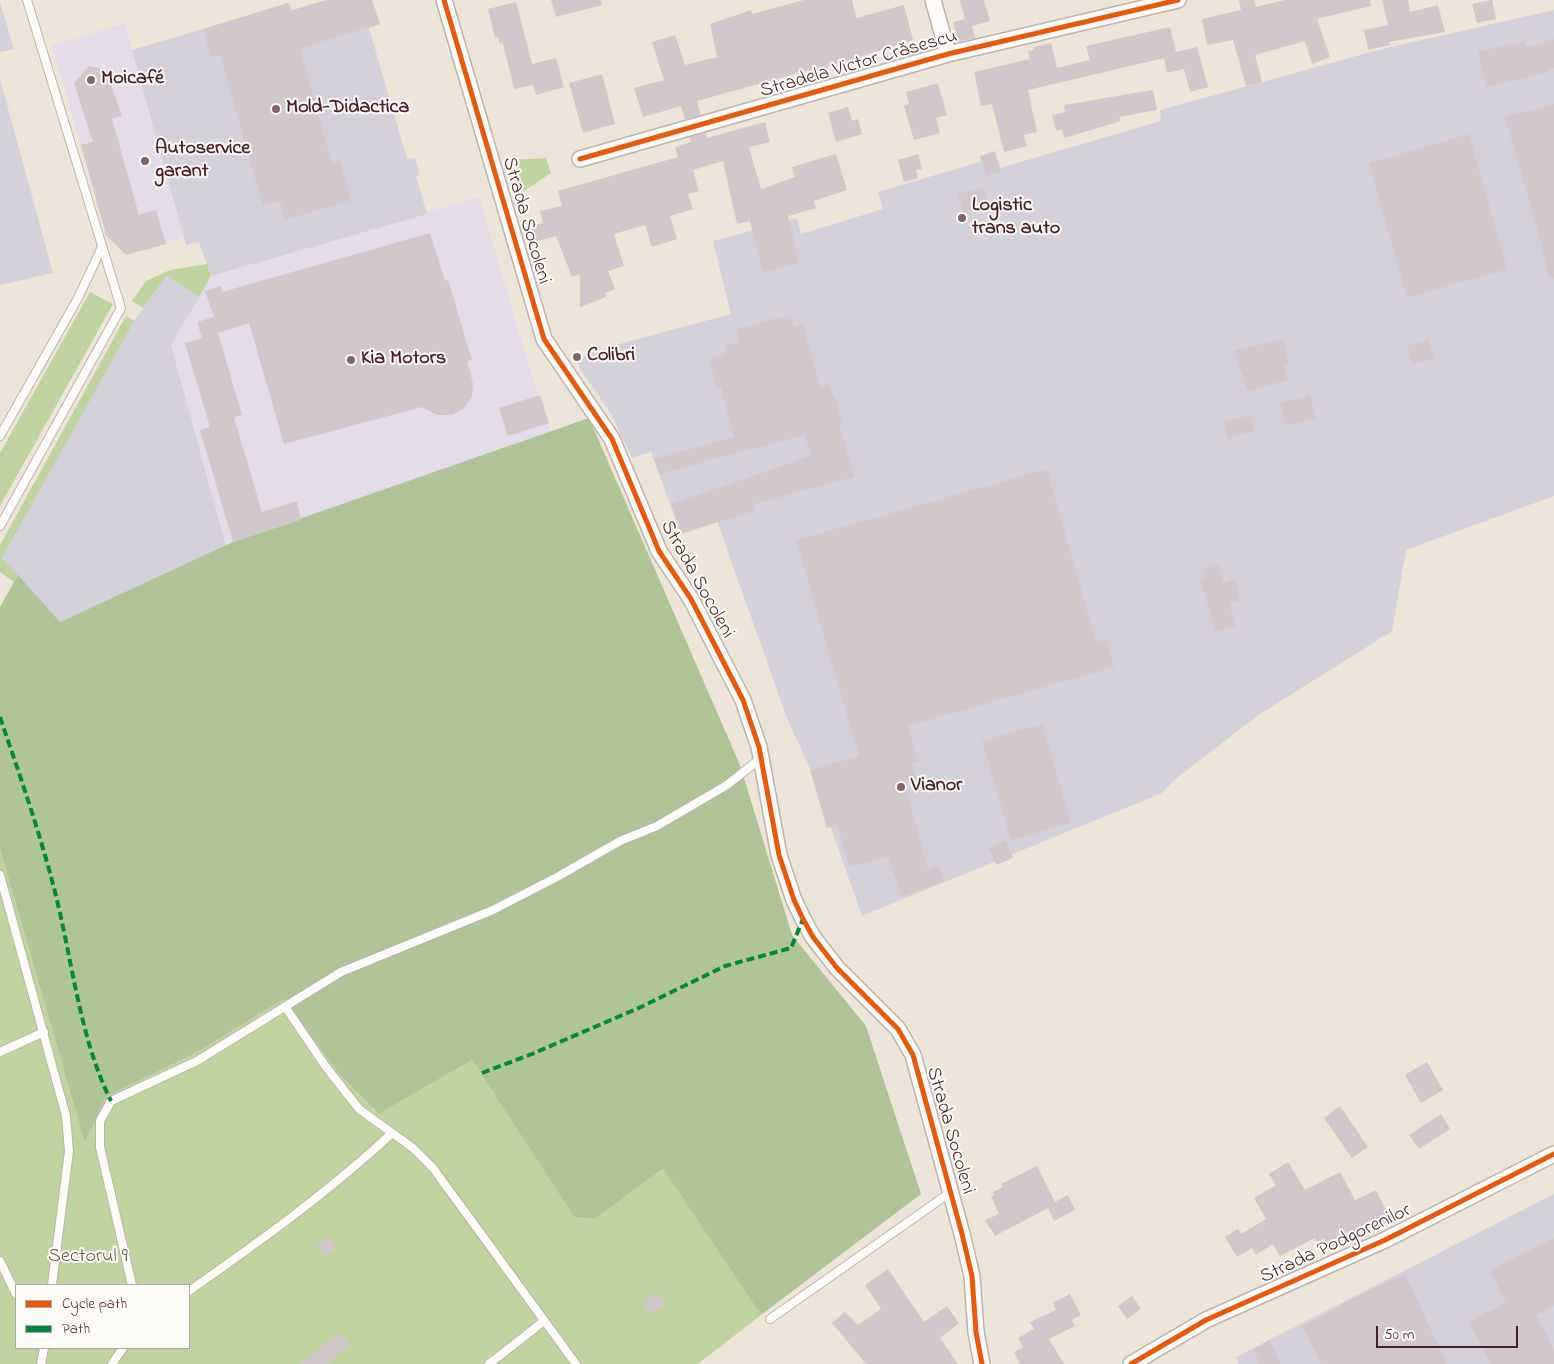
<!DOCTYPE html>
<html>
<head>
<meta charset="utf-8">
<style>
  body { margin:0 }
  #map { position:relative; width:1554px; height:1364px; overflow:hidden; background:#ede5d8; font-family:"Indie Flower",sans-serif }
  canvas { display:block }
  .legend { position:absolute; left:15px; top:1284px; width:175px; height:65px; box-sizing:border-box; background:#fdfcf7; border:1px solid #b5a4a5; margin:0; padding:6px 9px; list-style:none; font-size:15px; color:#4a1f2b }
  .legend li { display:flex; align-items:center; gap:10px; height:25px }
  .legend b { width:25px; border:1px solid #b5a4a5 }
  .scale { position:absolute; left:1376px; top:1326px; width:142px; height:22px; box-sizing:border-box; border:2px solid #4a1f2b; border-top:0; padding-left:6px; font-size:15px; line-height:18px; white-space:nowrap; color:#4a1f2b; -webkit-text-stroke:4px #fdfcf7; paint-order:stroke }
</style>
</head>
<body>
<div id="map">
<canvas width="1554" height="1364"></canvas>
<ul class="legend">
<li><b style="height:6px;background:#e8590c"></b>Cycle path</li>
<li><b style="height:6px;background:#00873e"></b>Path</li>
</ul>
<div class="scale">50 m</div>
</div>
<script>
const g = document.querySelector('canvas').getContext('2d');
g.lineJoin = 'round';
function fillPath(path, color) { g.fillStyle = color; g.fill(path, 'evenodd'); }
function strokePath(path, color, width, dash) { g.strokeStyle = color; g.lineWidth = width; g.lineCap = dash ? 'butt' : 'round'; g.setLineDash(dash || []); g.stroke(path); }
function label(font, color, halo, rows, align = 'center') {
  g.font = font + ' "Indie Flower",sans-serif'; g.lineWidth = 4; g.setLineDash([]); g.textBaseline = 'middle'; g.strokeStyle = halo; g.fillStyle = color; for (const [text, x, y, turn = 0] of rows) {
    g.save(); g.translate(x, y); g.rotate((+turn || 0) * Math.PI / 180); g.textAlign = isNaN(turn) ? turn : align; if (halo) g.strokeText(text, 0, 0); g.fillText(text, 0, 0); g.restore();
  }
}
fillPath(new Path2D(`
  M 125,23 L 184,237 L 126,255 L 81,145 L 52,46 Z
  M 479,197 L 532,376 L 551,432 L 226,546 L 171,344 L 211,276 Z`), '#e4dce8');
fillPath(new Path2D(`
  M 327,0 L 372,0 L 380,24 L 369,28 L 407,159 L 415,158 L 420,175 L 416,176 L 427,214 L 211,276 L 199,242 L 186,245 L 132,50 L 290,3 L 292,10 Z
  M 0,2 L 14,49 L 0,52 Z
  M 1554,10 L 1554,496 L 1406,550 L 1392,631 L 1260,714 L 1174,780 L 1162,793 L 862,916 L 811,771 L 787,718 L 717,521 L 680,531 L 651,452 L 632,458 L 611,414 L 579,367 L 579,360 L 586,353 L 731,314 L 713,241 L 797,218 L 801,234 L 883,209 L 878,192 L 983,161 L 986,172 L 1161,121 L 1160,110 L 1382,49 Z
  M 0,79 L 53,273 L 0,285 Z
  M 167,274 L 199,297 L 171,345 L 226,546 L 60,622 L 2,558 L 127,331 Z
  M 1554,1194 L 1554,1364 L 1239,1364 L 1236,1357 Z`), '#d5d1da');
fillPath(new Path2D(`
  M 546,158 L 551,173 L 524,191 L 513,160 Z
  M 207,264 L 211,276 L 199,297 L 167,275 L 143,308 L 132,301 L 146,281 L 170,270 Z
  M 90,292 L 113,304 L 0,506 L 0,453 Z
  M 126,316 L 134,321 L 2,558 L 18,575 L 14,582 L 0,572 L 0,545 Z
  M 0,849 L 85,1143 L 106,1097 L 194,1054 L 284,999 L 338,1073 L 379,1114 L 472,1060 L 574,1217 L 595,1219 L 663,1169 L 761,1315 L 698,1364 L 0,1364 ZM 16,1285 L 189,1285 L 189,1348 L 16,1348 Z`), '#c0d4a0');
fillPath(new Path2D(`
  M 589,418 L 740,765 L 792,935 L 866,1026 L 921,1194 L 761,1315 L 663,1169 L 595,1219 L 574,1217 L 472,1060 L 379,1114 L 338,1073 L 284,999 L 194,1054 L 106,1097 L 85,1143 L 0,849 L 0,607 L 18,575 L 60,622 L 233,542 Z`), '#afc598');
fillPath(new Path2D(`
  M 327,0 L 372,0 L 380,24 L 300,48 L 332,164 L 340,161 L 351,200 L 285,220 L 280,202 L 263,206 L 220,55 L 211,57 L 203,29 L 288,3 L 290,11 Z
  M 551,0 L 601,0 L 602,5 L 556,17 Z
  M 804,0 L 852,0 L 856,18 L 904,5 L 913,40 L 827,67 L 829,72 L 811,77 L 809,70 L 697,101 L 701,115 L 685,119 L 681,106 L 643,117 L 634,88 L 664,80 L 652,42 L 675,35 L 685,65 L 717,57 L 710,24 L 751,10 L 752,14 Z
  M 960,0 L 984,0 L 990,21 L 972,26 L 975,38 L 958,42 L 953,22 L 965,19 Z
  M 1239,0 L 1254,0 L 1256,7 L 1285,0 L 1370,0 L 1371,6 L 1317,19 L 1330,57 L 1312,64 L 1305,41 L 1255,55 L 1262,82 L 1246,86 L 1233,40 L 1207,45 L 1202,19 L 1241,10 Z
  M 1382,0 L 1408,0 L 1410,12 L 1438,5 L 1445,32 L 1389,42 L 1390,45 L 1368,50 L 1364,30 L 1388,25 Z
  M 1492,0 L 1496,19 L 1477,23 L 1472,4 Z
  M 516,2 L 532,64 L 556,58 L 564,87 L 536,95 L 533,85 L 514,89 L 503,43 L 500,44 L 498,37 L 495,38 L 488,9 Z
  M 1170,27 L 1176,52 L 1197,47 L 1208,87 L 1190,92 L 1184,69 L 1167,73 L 1164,58 L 1028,90 L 1037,132 L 1024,135 L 1027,146 L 1004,152 L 992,104 L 981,106 L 974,72 L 1030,59 L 1028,51 L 1034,50 L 1033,47 L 1051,43 L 1057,68 L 1090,60 L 1086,46 Z
  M 1554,39 L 1554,68 L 1546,70 L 1547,73 L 1486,87 L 1478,52 L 1525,41 L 1526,47 Z
  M 89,66 L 106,70 L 122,116 L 112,119 L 139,215 L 156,210 L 166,244 L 126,255 L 106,235 L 81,145 L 93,142 L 74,83 Z
  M 602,74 L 615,124 L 583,133 L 569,83 Z
  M 938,83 L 947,115 L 936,118 L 940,133 L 914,140 L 904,106 L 909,104 L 906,92 Z
  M 1153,90 L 1157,110 L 1119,117 L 1121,121 L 1064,138 L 1062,129 L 1056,131 L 1052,115 L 1065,112 L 1064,105 Z
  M 1554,104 L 1554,278 L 1549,278 L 1538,232 L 1505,117 Z
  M 848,107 L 852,121 L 858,119 L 862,134 L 836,142 L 828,113 Z
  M 765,122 L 770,142 L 749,147 L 761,189 L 795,177 L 792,167 L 836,154 L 847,190 L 814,201 L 816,208 L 788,216 L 799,263 L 763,272 L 750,221 L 737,224 L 723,161 L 693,170 L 699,191 L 688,194 L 693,209 L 670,216 L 677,239 L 652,247 L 645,225 L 614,234 L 624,266 L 608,271 L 615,289 L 605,293 L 606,297 L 580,307 L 580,274 L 572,277 L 556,236 L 534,242 L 530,226 L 543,223 L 540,211 L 562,206 L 558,191 L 678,157 L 675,147 L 691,142 L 690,137 L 706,133 L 707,138 Z
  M 1469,134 L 1507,269 L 1407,298 L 1369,163 Z
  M 995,151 L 1001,172 L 986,176 L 980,156 Z
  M 918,154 L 922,169 L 916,170 L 918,178 L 904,182 L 898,160 Z
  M 984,187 L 989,206 L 963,213 L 958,194 Z
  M 430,233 L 445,281 L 448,280 L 472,360 L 467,361 L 473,384 L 472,397 L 464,408 L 452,415 L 437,415 L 422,407 L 284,444 L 249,323 L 218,333 L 242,415 L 234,417 L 262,512 L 297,501 L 301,520 L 233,542 L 200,430 L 210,427 L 185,343 L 202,338 L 197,322 L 214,317 L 205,291 L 221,286 L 222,292 Z
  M 784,316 L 785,320 L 791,318 L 794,327 L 803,325 L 820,387 L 829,384 L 832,395 L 834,394 L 842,423 L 839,424 L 854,477 L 754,504 L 756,510 L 681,534 L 671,504 L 811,456 L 805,435 L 659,474 L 654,459 L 734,437 L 721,387 L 717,388 L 709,359 L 727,354 L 725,346 L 740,342 L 736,329 Z
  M 1283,339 L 1289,365 L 1284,367 L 1288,380 L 1248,391 L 1234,351 Z
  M 1429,340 L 1434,359 L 1412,365 L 1407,346 Z
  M 540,395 L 549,423 L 508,436 L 499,408 Z
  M 1310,395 L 1316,418 L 1286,426 L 1280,403 Z
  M 1251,415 L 1255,431 L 1228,439 L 1223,422 Z
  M 1047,469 L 1096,642 L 1106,639 L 1114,667 L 908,726 L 918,761 L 911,762 L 916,778 L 904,781 L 928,870 L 939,866 L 944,881 L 902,896 L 888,856 L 849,867 L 837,825 L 827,828 L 810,770 L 859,756 L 796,540 Z
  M 1218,565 L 1223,583 L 1235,579 L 1240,600 L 1229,603 L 1236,625 L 1216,631 L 1200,580 L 1206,578 L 1203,570 Z
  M 1042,724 L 1071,823 L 1011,840 L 982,741 Z
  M 1006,841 L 1013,858 L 996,865 L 989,848 Z
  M 1427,1062 L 1443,1090 L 1421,1103 L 1405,1075 Z
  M 1340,1106 L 1368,1147 L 1352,1158 L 1324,1118 Z
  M 1441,1114 L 1450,1129 L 1419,1149 L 1409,1135 Z
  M 1288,1162 L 1305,1190 L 1340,1172 L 1355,1200 L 1376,1190 L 1391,1221 L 1372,1230 L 1370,1227 L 1329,1248 L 1324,1238 L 1317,1242 L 1315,1238 L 1280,1256 L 1273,1244 L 1256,1255 L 1252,1248 L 1237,1257 L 1225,1237 L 1238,1229 L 1241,1234 L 1266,1219 L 1254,1198 L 1276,1185 L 1269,1174 Z
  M 1037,1166 L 1055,1202 L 1068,1195 L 1075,1210 L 1054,1221 L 1048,1208 L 995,1236 L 985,1220 L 999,1214 L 991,1196 L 994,1195 L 993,1192 L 1003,1187 L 1001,1184 Z
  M 328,1236 L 337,1248 L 325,1257 L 316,1245 Z
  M 1554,1238 L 1554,1306 L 1536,1315 L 1554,1349 L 1554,1364 L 1491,1364 L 1469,1322 L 1506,1303 L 1490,1270 Z
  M 888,1269 L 924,1322 L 947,1306 L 959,1323 L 940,1338 L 958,1364 L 866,1364 L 832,1323 L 845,1312 L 858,1325 L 881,1309 L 865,1285 Z
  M 1405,1274 L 1447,1364 L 1321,1364 L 1302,1326 L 1341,1306 L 1341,1304 Z
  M 656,1292 L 666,1303 L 652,1315 L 642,1304 Z
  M 1070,1294 L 1081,1315 L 1072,1320 L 1075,1326 L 1049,1339 L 1064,1364 L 1020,1364 L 1014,1352 L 1023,1347 L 1018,1338 L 1034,1329 L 1030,1322 L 1056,1310 L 1053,1303 Z
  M 1132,1296 L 1141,1309 L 1127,1319 L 1118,1306 Z
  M 340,1332 L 351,1345 L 327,1364 L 299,1364 Z
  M 1269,1340 L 1281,1364 L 1260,1364 L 1253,1349 Z`), '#d2c7ca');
const lane = new Path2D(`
  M 0,436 L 78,298 L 102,247
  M 0,526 L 121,308 L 27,0
  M 0,875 L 66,1116 L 69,1151 L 52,1285
  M 286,1008 L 326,1067 L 359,1109 L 413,1148 L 433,1168 L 576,1364
  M 0,1052 L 44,1032
  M 0,1261 L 16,1294
  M 132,1285 L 100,1147 L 100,1121 L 111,1101 L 197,1061 L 341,972 L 493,910 L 557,877 L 620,841 L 657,826 L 727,785 L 761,758
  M 189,1291 C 259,1242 330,1191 392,1133
  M 770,1319 L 951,1192
  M 41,1364 L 44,1348
  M 112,1364 L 123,1348
  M 489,1364 L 544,1321`);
const street = new Path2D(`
  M 444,0 L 544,339 L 612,439 L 659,551 L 691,599 L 743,700 L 759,747 L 779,855 L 794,900 L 803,919 L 813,937 L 837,968 L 898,1029 L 913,1055 L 962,1234 L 972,1276 L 976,1332 L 982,1364
  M 933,0 L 948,54
  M 580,159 L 948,54 L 1178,0
  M 1131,1364 L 1206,1320 L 1385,1240 L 1554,1154`);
strokePath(lane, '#bdb3ac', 10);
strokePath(street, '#bdb3ac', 18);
strokePath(lane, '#fcfbf9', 8);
strokePath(street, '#fcfbf9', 15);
strokePath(new Path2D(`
  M 0,717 C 19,773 39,830 54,888 C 72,957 79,1037 111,1101
  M 482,1073 L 532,1054 L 641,1007 L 725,966 L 791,948 L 803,919`), '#00873e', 4, [8, 4]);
strokePath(new Path2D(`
  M 444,0 L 544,339 L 612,439 L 659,551 L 691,599 L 743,700 L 759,747 L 779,855 L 794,900 L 803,919 L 813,937 L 837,968 L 898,1029 L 913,1055 L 962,1234 L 972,1276 L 976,1332 L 982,1364
  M 580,159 L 948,54 L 1178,0
  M 1131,1364 L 1206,1320 L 1385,1240 L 1554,1154`), '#e8590c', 5);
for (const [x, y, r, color] of [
  [91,80,5,"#836468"],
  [276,109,5,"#836468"],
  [145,161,5,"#836468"],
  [962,218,5,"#836468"],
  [577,357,5,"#836468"],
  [351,360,5,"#836468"],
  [901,787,5,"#836468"]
]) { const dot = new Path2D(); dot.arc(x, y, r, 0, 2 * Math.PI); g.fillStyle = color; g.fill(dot); strokePath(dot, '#fdfcf7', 2); }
label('20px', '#4a1f2b', '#fdfcf7', [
  ["Stradela Victor Crăsescu",859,65,-16],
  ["Strada Socoleni",525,221,74],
  ["Strada Socoleni",696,580,61],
  ["Strada Socoleni",949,1131,74],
  ["Strada Podgorenilor",1336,1245,-25]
]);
label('bold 20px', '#4a1f2b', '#fdfcf7', [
  ["Moicafé",101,80],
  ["Mold-Didactica",286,109],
  ["Autoservice",155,150],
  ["garant",155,173],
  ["Logistic",972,207],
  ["trans auto",972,230],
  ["Colibri",587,357],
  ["Kia Motors",361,360],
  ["Vianor",911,787]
], 'left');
label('20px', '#675944', '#fdfcf7', [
  ["Sectorul 9",88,1258]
]);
</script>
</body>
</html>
